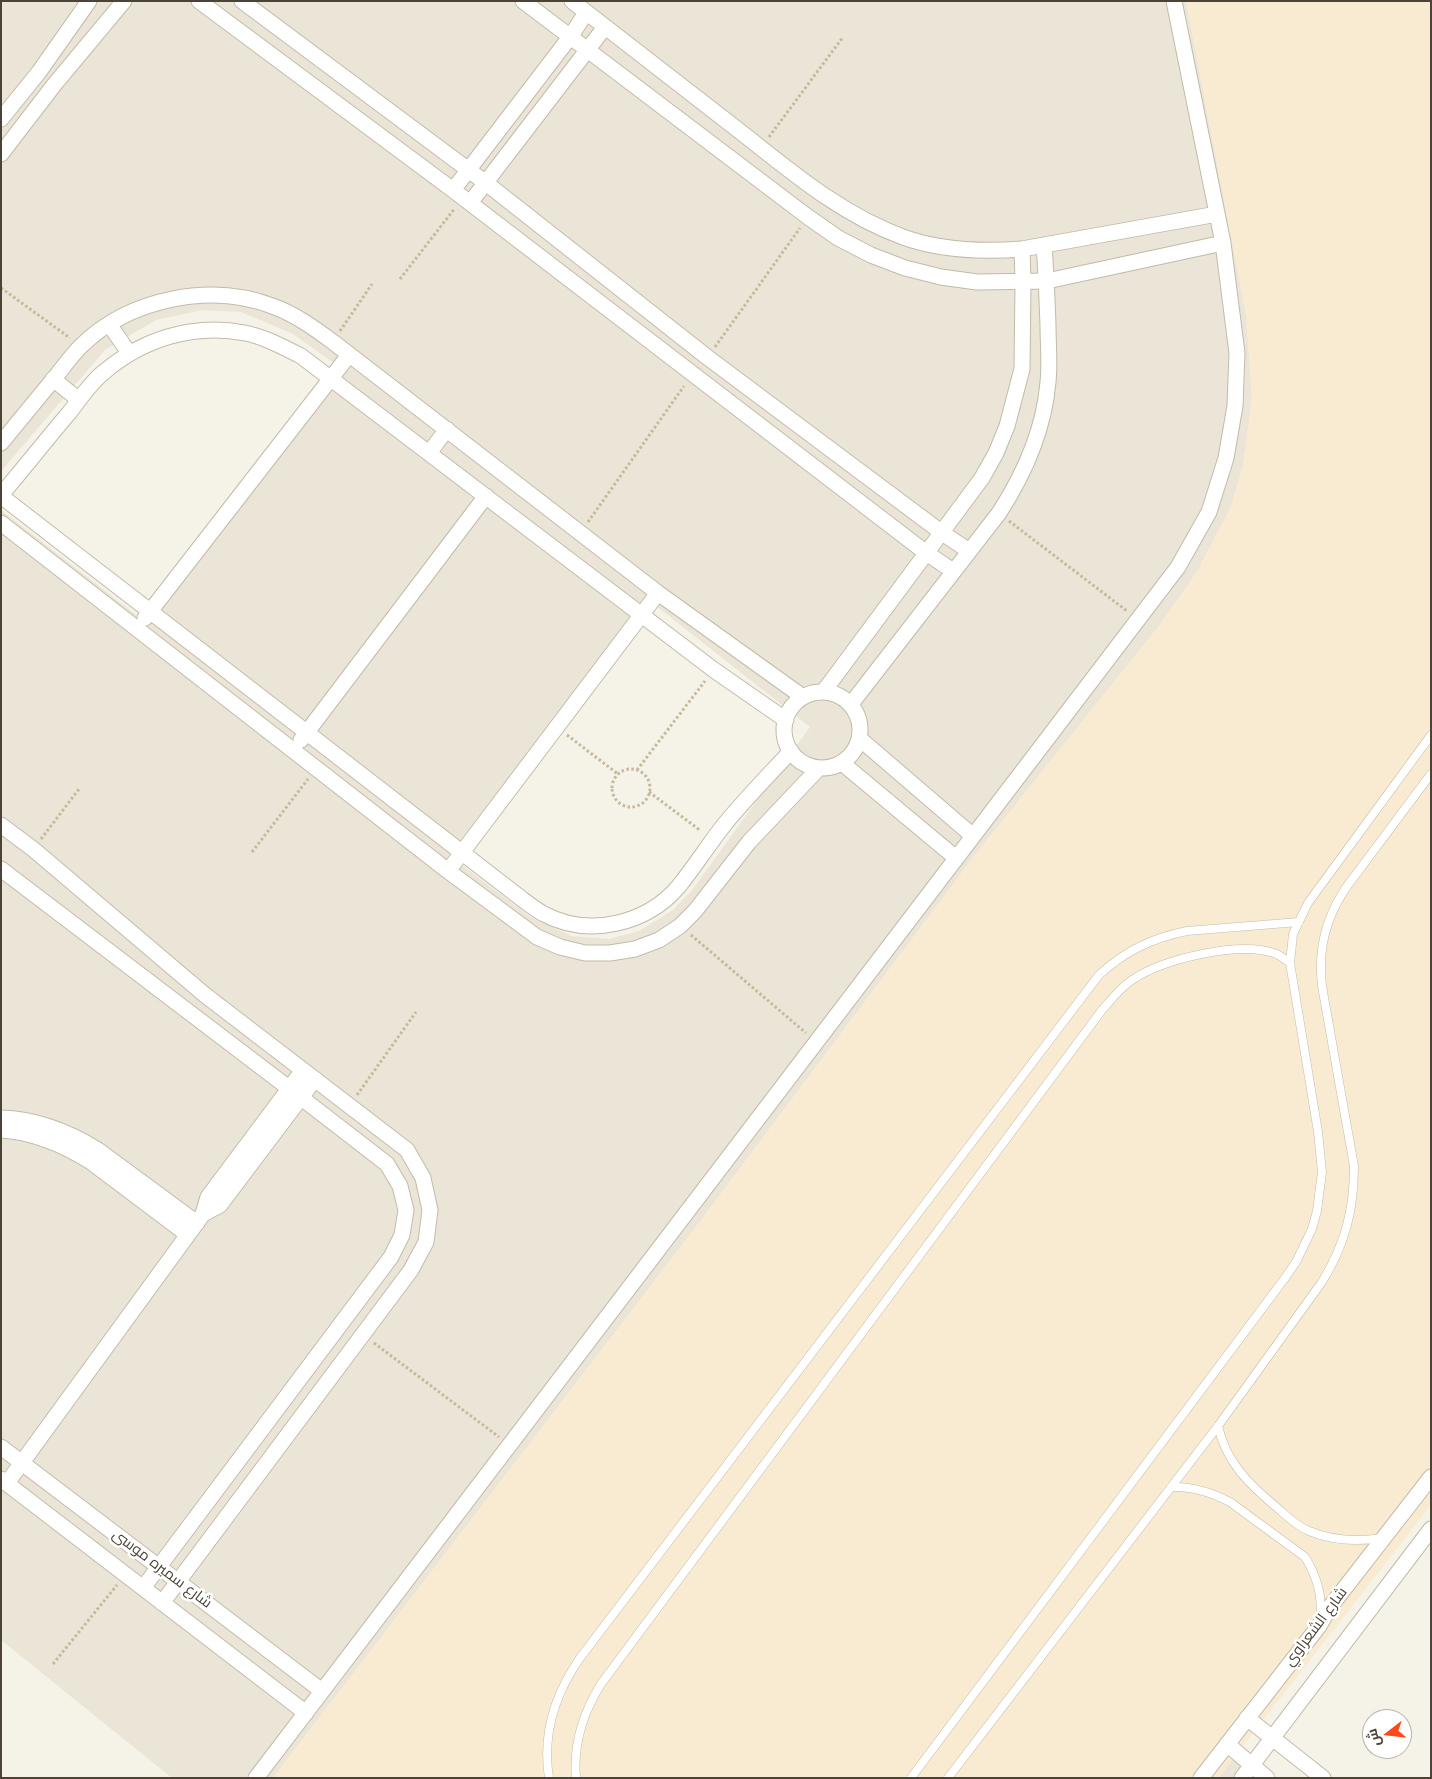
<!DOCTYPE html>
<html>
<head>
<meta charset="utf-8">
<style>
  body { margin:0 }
  #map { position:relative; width:1432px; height:1779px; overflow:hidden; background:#f5f2e8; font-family:Arial,Cairo,sans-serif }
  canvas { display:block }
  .frame { position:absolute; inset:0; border:2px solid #4a4336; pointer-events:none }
  .north { position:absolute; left:1362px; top:1709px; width:50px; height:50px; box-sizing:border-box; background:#fff; border:1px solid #b7b4af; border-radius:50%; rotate:254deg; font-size:14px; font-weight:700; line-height:20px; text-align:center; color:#4a4336 }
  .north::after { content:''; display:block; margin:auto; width:18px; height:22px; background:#ff4916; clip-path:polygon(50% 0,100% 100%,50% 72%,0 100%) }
</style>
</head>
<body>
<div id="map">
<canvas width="1432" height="1779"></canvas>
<div class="frame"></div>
<div class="north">ش</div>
</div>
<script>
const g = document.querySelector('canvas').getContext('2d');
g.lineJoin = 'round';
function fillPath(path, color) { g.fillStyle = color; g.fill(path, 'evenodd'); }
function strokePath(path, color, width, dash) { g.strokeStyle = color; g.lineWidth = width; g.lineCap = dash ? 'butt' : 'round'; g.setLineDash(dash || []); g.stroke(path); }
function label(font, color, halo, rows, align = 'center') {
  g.font = font + ' Arial,Cairo,sans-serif'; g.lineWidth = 5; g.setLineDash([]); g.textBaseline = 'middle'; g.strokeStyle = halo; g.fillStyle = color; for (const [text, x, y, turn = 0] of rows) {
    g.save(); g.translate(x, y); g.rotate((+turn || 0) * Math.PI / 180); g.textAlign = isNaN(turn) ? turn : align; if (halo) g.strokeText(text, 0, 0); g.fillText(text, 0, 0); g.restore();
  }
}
fillPath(new Path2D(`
  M 1,1 L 1186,1 L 1246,315 L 1252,398 L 1243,466 L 1231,507 L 1197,572 L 1159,626 L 975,855 L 702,1219 L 273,1778 L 172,1778 L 1,1640 L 1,510 L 149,625 L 345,371 L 293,334 L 241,312 L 202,310 L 156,320 L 106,349 L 1,471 ZM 646,598 L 810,727 L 692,890 L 673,910 L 639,931 L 609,939 L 572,936 L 530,917 L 449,855 Z
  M 1240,1750 L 1276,1778 L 1218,1778 Z`), '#eae5d6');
fillPath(new Path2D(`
  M 1186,1 L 1431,1 L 1431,1505 L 1218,1778 L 273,1778 L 702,1219 L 975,855 L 1159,626 L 1197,572 L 1231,507 L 1243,466 L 1252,398 L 1246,315 Z`), '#f9ebd2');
const service = new Path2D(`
  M 1218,1426 C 1226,1462 1248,1483 1275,1506 C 1286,1515 1296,1526 1309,1531 C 1333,1541 1357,1542 1382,1538
  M 1171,1487 C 1193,1486 1211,1492 1230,1502 L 1305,1557 C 1316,1575 1323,1595 1320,1617
  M 549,1778 C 542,1734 555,1694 580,1658 L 1099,975 C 1125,951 1152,938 1187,931 L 1299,922
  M 576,1778 C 573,1744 583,1713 601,1684 L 1102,1010 C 1112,999 1120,988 1132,980 C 1163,959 1238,941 1274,953 C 1279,955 1285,959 1290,963
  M 911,1778 L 1285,1278 L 1296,1262 L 1312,1229 L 1317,1211 L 1322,1172 L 1318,1132 L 1290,963 L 1293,934 L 1308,903 L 1431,735
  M 948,1778 L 1218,1426 L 1322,1282 C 1345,1244 1354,1211 1354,1166 L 1322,986 C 1318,950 1325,920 1345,889 L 1431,774`);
const minor = new Path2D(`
  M 199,1 L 453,190 L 925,552 L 953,571
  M 242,1 L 486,183 L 707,357 L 941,532 L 969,551
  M 523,1 L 808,217 L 838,238 L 871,255 L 905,268 L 941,277 L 977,282 L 1047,281 L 1223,243
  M 572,1 C 628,45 685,89 742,133 C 793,173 842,215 903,237 C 941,251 982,252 1022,249 L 1217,214
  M 1,119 L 39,72 L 89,1
  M 1,154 L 54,85 L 124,1
  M 453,190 L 570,37 L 586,13
  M 470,203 L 605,27
  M 109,324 L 129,353
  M 53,379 L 79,400
  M 1,443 C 20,420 38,398 57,375 C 64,366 72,355 81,346 C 130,298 211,282 275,307 C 296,315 314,328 333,342 L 658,593 L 803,697
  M 429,453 L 447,429
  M 1,495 C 24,468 46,440 69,413 C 80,399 90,383 104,372 C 143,339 193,323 245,333 C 265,337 283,347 301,356 L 714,670 L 786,720
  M 1,496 L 522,899 C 529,904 536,910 544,914 C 589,938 647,924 679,886 C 695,866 709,844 724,825 C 745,799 769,775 791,751
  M 1,523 L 448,871 L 537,937 L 560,947 L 585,953 L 610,953 L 635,949 L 659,940 L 680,926 L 695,911 L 749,842 L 819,768
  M 145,618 L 349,355
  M 824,691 L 982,478 L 996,453 L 1007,426 L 1022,369 L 1023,282 L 1022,249
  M784 730a38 38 0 1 1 76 0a38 38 0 1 1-76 0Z
  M 851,704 L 999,513 C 1025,473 1044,430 1048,382 C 1050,363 1048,344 1048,325 C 1047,298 1046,272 1044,245
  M 860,739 L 973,836
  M 301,740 L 486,496
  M 842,763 L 956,858
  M 1,825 L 33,849 L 205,995 L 407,1150 L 423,1178 L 430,1210 L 426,1242 L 411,1270 L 162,1603
  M 1,869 L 290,1089 L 387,1164 L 400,1186 L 406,1210 L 402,1235 L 391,1257 L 143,1588
  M 448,871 L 658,593
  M 1,1118 C 36,1119 69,1132 98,1150 L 197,1223
  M 1,1130 C 34,1132 64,1145 91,1162 L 188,1235
  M 203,1214 L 220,1205 L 315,1079
  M 1,1447 L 322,1691
  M 1,1479 L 306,1713
  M 7,1483 L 203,1214 L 208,1197 L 303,1070
  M 1247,1718 L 1323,1778
  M 1227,1744 L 1267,1778
  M 256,1778 L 1178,567 L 1209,512 L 1226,458 L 1235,406 L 1237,353 L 1223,243 L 1174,1
  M 1201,1778 L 1319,1626 L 1330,1607 L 1431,1477
  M 1242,1778 L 1431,1529`);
strokePath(service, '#c2bbaa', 9);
strokePath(minor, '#c2bbaa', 17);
strokePath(new Path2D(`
  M 769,137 L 843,37
  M 400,279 L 455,208
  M 1,288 L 70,338
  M 340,331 L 372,284
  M 715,347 L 800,228
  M 1009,521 L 1127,611
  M 588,522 L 684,386
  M 567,735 L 618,774
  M612 788a19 19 0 1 1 38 0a19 19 0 1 1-38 0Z
  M 637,770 L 705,681
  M 649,792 L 701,831
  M 41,839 L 79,789
  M 252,852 L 308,779
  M 691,935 L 806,1033
  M 357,1095 L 416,1012
  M 374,1343 L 499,1437
  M 53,1664 L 117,1585`), '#c5b99a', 3, [2.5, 2.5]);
strokePath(service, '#fff', 8);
strokePath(minor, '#fff', 15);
label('15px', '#4a4336', '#fff', [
  ["شارع سميره موسى",162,1569,37],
  ["شارع الشعراوي",1316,1627,-53]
]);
</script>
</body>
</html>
